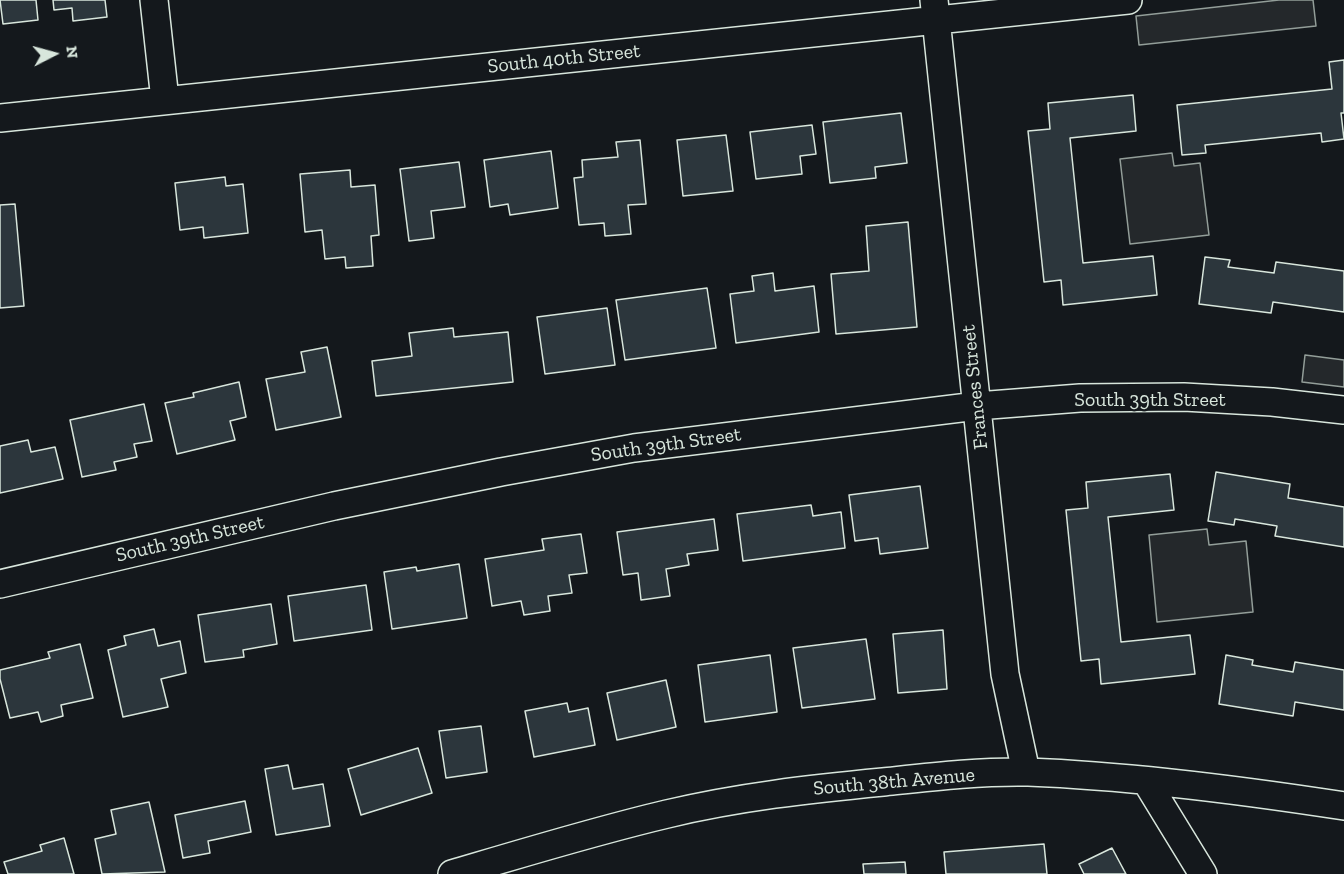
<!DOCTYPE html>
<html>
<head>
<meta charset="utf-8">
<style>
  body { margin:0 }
  #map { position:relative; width:1344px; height:874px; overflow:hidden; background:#14181c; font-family:"Zilla Slab",serif }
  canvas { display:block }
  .north { position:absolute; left:24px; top:24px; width:60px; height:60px; -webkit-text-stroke:4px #14181c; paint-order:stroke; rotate:84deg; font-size:16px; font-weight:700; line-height:24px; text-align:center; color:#d8e6dc }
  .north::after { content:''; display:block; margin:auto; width:21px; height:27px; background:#d8e6dc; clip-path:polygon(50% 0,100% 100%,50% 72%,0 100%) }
</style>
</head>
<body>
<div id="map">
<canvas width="1344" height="874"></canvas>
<div class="north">N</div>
</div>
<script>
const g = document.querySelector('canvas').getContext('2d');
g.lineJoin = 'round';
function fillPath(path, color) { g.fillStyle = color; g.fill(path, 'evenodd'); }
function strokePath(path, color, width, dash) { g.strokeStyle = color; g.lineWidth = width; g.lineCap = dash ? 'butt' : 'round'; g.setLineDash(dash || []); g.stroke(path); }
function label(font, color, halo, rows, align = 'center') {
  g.font = font + ' "Zilla Slab",serif'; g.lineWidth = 4.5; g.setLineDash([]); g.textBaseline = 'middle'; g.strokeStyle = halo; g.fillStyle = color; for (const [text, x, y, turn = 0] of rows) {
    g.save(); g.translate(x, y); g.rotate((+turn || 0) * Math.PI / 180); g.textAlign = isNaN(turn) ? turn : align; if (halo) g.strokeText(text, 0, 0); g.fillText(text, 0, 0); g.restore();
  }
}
const parking = new Path2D(`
  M 1279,0 L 1313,0 L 1316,26 L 1139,45 L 1136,16 Z
  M 1172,153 L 1174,166 L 1200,163 L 1209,235 L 1130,244 L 1120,159 Z
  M 1305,355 L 1344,360 L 1344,387 L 1302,382 Z
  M 1207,529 L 1209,545 L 1246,541 L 1253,612 L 1157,622 L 1149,535 Z`);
fillPath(parking, '#24282b');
strokePath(parking, '#939e99', 1.5);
const building = new Path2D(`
  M 0,0 L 36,0 L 38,20 L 3,24 Z
  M 53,0 L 105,0 L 107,17 L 73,21 L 72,8 L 54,10 Z
  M 1344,60 L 1344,113 L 1341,113 L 1344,139 L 1322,142 L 1321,133 L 1205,145 L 1206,153 L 1182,155 L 1177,105 L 1332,89 L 1329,62 Z
  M 1133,95 L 1136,131 L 1070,138 L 1083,263 L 1153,256 L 1157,295 L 1063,305 L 1061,280 L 1044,282 L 1028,131 L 1050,129 L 1048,103 Z
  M 901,113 L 907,163 L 875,167 L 876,178 L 830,183 L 823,122 Z
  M 812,125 L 816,154 L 800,156 L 802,174 L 756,179 L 750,132 Z
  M 726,135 L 733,191 L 683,196 L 677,140 Z
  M 640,140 L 646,204 L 628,205 L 631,234 L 605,236 L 604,223 L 579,225 L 574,178 L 583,177 L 582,160 L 618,157 L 616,142 Z
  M 551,151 L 558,208 L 510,215 L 508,204 L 490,207 L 484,160 Z
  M 459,162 L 465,207 L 431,211 L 434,238 L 409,241 L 400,169 Z
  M 350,170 L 351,187 L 375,185 L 379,235 L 371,236 L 373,266 L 346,268 L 345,257 L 325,259 L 322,230 L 305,232 L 300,174 Z
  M 225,177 L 226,186 L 243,184 L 248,233 L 204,238 L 203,227 L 180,230 L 175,183 Z
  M 15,204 L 24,306 L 0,308 L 0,205 Z
  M 908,222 L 917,327 L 836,334 L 831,274 L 869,271 L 866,226 Z
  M 1205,257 L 1230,260 L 1228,267 L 1274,273 L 1276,262 L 1344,271 L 1344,312 L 1273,302 L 1271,313 L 1199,304 Z
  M 773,273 L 775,291 L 814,286 L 819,332 L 736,343 L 730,294 L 754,291 L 752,276 Z
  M 707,288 L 716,348 L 625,360 L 616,300 Z
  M 607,308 L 615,365 L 545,374 L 537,317 Z
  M 453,328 L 454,337 L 508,332 L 513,382 L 376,396 L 372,361 L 412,356 L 409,333 Z
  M 327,347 L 341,417 L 276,430 L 266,379 L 305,372 L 301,352 Z
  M 239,382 L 246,417 L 230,421 L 235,440 L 177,454 L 165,403 L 194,397 L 193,393 Z
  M 144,404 L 152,441 L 134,444 L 137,457 L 114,462 L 116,470 L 82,477 L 70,420 Z
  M 28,440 L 31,452 L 55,447 L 63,479 L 0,493 L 0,446 Z
  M 1216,472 L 1290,484 L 1288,498 L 1344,507 L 1344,547 L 1275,536 L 1277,526 L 1235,519 L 1234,525 L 1208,521 Z
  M 1170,474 L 1174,510 L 1108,517 L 1121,642 L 1190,635 L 1195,674 L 1101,684 L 1099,659 L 1081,661 L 1066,510 L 1088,508 L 1086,482 Z
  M 920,486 L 928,548 L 880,554 L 878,538 L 855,541 L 849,495 Z
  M 811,505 L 813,516 L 841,512 L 845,548 L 743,561 L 737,514 Z
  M 714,519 L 718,550 L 687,554 L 689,565 L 666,569 L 670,596 L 641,600 L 638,573 L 623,575 L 617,532 Z
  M 581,534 L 587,573 L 569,575 L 572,593 L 548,596 L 550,611 L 524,615 L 521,601 L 492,606 L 485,559 L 544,550 L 542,539 Z
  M 459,564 L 467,618 L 392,629 L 384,572 L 416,567 L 417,571 Z
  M 366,585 L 372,630 L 294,641 L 288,596 Z
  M 271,604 L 277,644 L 243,650 L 244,657 L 205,662 L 198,615 Z
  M 154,629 L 158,646 L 180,641 L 186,673 L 161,679 L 168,707 L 123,717 L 108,650 L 126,645 L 124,636 Z
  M 943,630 L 947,689 L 898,693 L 893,634 Z
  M 866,639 L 875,699 L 802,708 L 793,648 Z
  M 80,644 L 93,698 L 61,705 L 63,716 L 41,722 L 38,712 L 10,718 L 0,679 L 0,670 L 50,658 L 48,652 Z
  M 770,655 L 777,712 L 705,722 L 698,665 Z
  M 1226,655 L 1253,660 L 1252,665 L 1293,672 L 1295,662 L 1344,670 L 1344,710 L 1295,702 L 1293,716 L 1219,704 Z
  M 666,680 L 676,727 L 617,740 L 607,693 Z
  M 567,703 L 569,712 L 588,708 L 595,745 L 534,757 L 525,711 Z
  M 481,726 L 487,772 L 446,778 L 439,731 Z
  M 418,748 L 432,793 L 361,815 L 348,769 Z
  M 288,765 L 293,789 L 323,784 L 330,826 L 276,835 L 265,769 Z
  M 245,801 L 251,832 L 208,841 L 210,853 L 183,858 L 175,815 Z
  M 149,802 L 165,872 L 102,874 L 95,839 L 116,834 L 111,810 Z
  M 64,838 L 74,874 L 8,874 L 4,862 L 42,851 L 40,845 Z
  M 1044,844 L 1047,874 L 946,874 L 944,852 Z
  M 1112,848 L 1126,874 L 1084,874 L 1079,864 Z
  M 905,862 L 906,874 L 864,874 L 863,864 Z`);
fillPath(building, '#2c363c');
strokePath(building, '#d8e6dc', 1.5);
const minor = new Path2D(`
  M 154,0 L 165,100
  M 934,0 L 1005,674 L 1026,772
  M 0,118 L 1128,0
  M 0,584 L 334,506 L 501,472 L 634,448 L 977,406 L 1080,398 L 1184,397 L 1272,402 L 1344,410
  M 1146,781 L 1203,874
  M 452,874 C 523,853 595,831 667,814 C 738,797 810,789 883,782 C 930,777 980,771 1028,772 C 1133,776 1240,790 1344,806`);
strokePath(minor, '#d8e6dc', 30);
strokePath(minor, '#14181c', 27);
label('20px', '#d8e6dc', '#14181c', [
  ["South 40th Street",564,59,-6],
  ["Frances Street",975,387,-96],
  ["South 39th Street",1150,400],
  ["South 39th Street",666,445,-8],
  ["South 39th Street",190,539,-13],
  ["South 38th Avenue",894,782,-5]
]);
</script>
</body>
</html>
